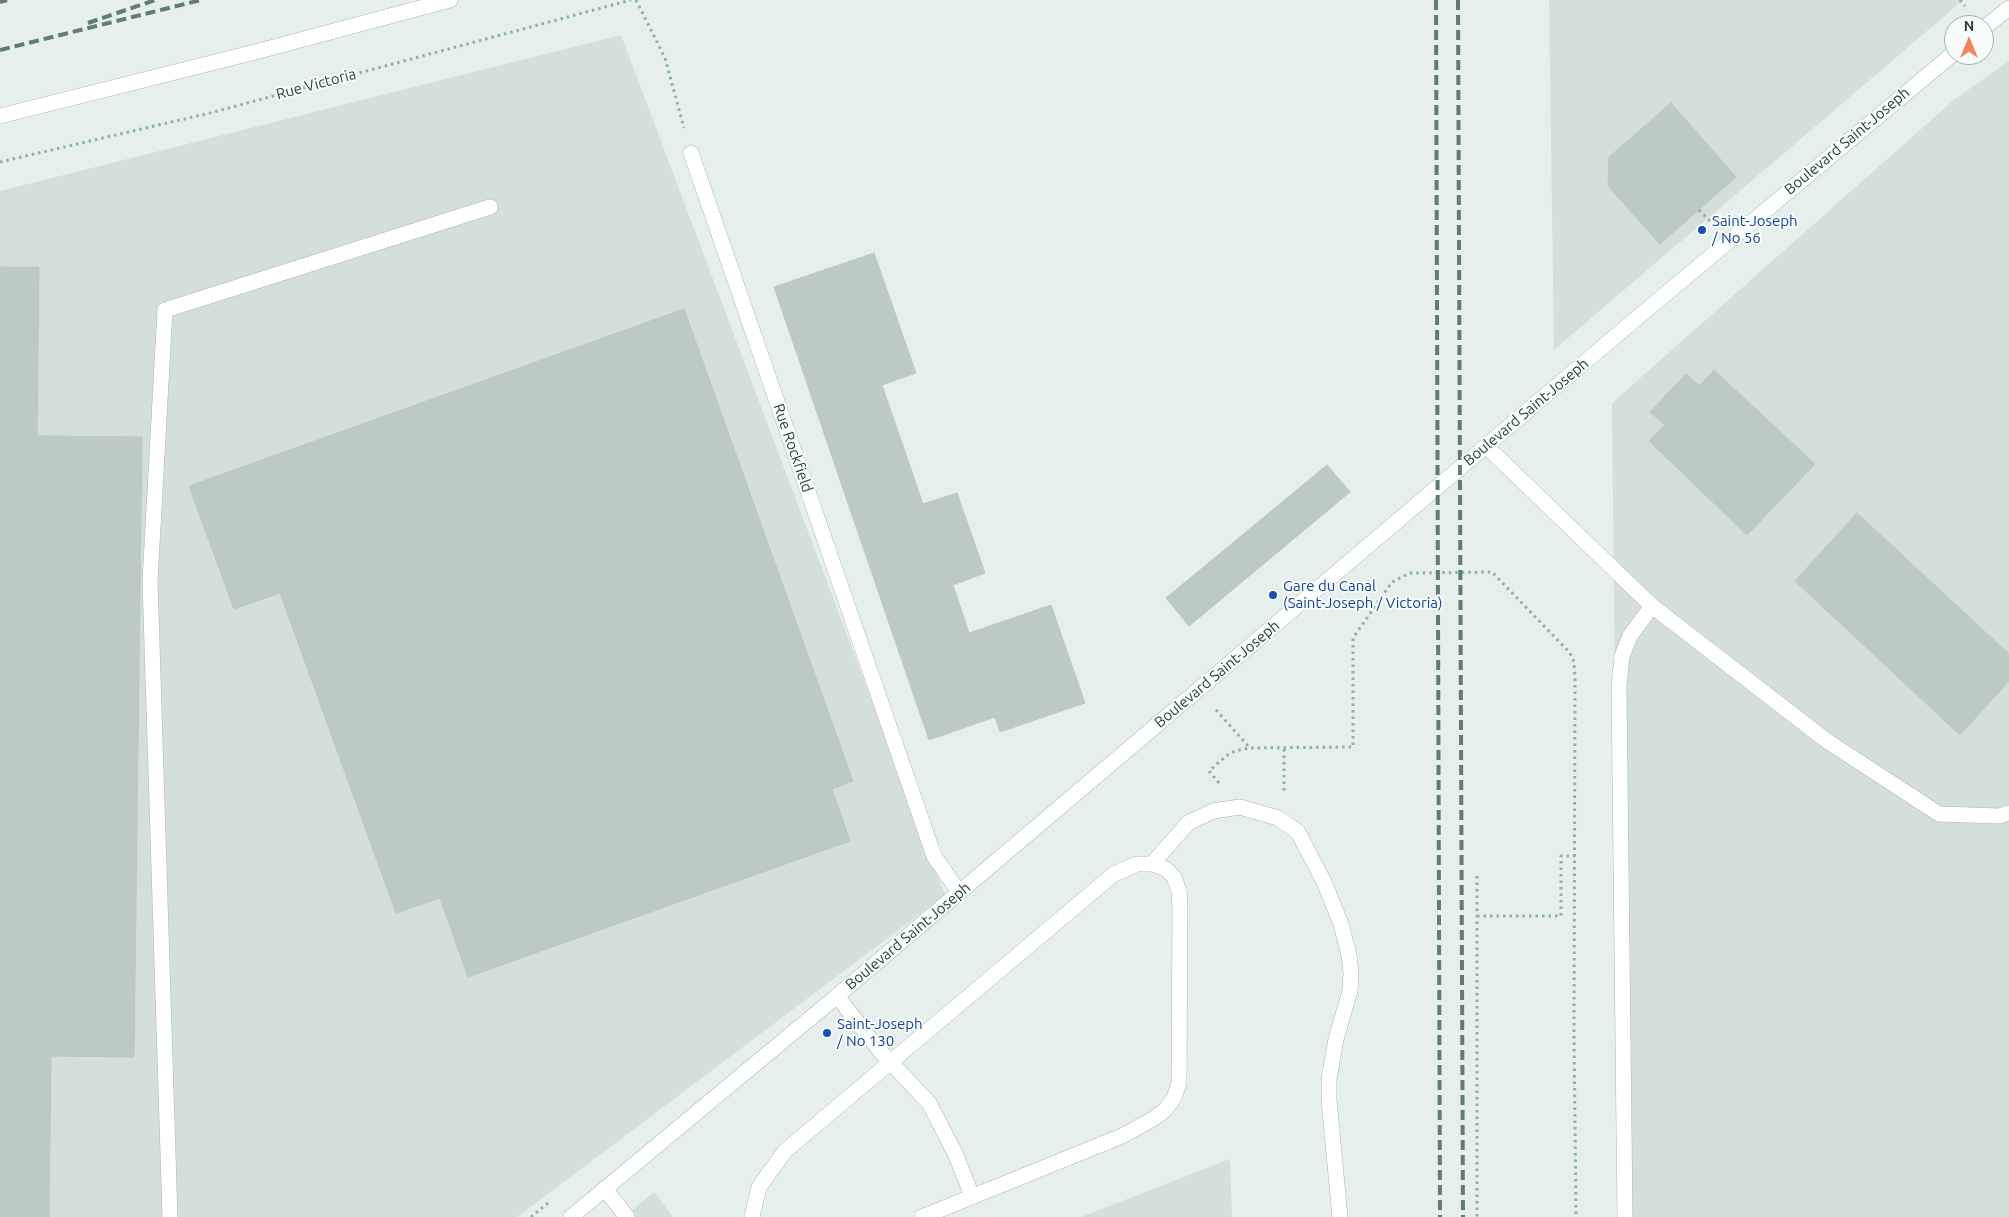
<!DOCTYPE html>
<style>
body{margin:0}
#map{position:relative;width:2009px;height:1217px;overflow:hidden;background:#e6efeb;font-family:Ubuntu,sans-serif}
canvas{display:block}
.north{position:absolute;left:1944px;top:15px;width:50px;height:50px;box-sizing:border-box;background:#f7fbf9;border:1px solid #a3b1ad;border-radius:50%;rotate:0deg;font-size:14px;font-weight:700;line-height:20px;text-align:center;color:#24423a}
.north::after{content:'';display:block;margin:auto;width:18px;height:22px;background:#f4845f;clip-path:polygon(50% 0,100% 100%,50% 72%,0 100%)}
</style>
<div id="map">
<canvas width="2009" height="1217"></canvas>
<div class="north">N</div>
</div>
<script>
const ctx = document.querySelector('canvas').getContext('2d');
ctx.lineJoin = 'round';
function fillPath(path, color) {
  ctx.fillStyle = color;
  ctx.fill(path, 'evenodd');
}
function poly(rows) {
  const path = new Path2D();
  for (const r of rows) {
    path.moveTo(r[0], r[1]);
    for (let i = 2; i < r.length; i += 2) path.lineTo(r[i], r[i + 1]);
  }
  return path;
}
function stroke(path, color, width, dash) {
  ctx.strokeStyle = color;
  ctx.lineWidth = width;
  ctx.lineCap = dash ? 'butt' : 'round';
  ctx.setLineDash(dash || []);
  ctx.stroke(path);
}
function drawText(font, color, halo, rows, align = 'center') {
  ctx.font = font + ' Ubuntu,sans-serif';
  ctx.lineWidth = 4;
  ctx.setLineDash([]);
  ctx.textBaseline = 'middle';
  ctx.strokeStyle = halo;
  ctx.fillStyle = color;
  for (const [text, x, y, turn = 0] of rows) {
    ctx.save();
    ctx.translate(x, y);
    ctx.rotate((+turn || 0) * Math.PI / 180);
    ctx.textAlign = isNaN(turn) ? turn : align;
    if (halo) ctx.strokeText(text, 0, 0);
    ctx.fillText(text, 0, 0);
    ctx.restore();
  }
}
fillPath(poly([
 [1549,0,1963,0,1554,350],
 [621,35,945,895,517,1217,0,1217,0,191],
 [2009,61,2009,1217,1620,1217,1612,403,1955,99],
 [1230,1159,1232,1217,1081,1217],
 [654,1192,673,1217,624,1217]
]), '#d4dfda');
const building = poly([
 [1671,103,1736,177,1660,244,1608,186,1609,157,1671,103],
 [874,253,916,373,882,385,923,504,957,493,985,573,953,585,969,633,1051,605,1085,703,1000,732,995,717,929,740,774,287,874,253],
 [0,267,39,267,37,436,142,437,134,1057,51,1056,49,1217,0,1217,0,267],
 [684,309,853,781,832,789,850,841,468,977,440,898,396,913,280,593,234,609,189,486,684,309],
 [1714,370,1815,464,1747,535,1649,441,1665,425,1650,412,1686,374,1700,386,1714,370],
 [1327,465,1350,492,1189,626,1166,598,1327,465],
 [1857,513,2009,654,2009,681,1960,735,1795,581,1857,513]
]);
fillPath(building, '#bbcac4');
stroke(building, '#b8c9c2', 1);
const lane = poly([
 [691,153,934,856,959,892],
 [1486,446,1652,606,1827,741,1939,814,1999,816,2009,813],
 [1152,864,1188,823,1213,811,1240,807,1278,818,1298,832,1324,882,1341,924,1349,955,1351,973,1350,991,1336,1039,1329,1079,1329,1100,1340,1217],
 [837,996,880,1051,929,1103,955,1153,972,1196],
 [605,1189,627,1217],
 [170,1217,150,581,165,310,490,207],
 [752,1217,759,1187,785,1151,1114,874,1137,864,1152,864,1166,869,1174,877,1179,891,1180,907,1179,1083,1174,1098,1165,1110,1153,1119,1122,1136,922,1217],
 [1625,1217,1619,686,1622,656,1630,636,1652,606]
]);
const secondary = poly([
 [1984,28,2009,8],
 [0,116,259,51,450,0],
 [571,1217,837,996,1631,323,1954,53]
]);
stroke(lane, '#a8b8b2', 16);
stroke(secondary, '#a4bbb3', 16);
stroke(poly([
 [636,0,665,58,684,128],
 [1960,0,1965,6],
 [0,162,210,113,631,0],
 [1699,210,1711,222],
 [1216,710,1249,747],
 [1284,749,1284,794],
 [1219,783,1209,771,1226,756,1235,751,1250,748,1353,747,1353,638,1392,582,1410,573,1492,572,1570,653,1574,662,1575,679,1574,1033,1576,1217],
 [1477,876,1477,1217],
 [1477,916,1561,916,1561,856,1575,856],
 [531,1217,548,1203]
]), '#86b3a5', 3, [2.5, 4]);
stroke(lane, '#fff', 15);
stroke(secondary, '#fff', 15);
stroke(poly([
 [1436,0,1440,1217],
 [1458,0,1463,1217],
 [0,2,7,0],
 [88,23,155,0],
 [0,50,201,0]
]), '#5f7d75', 4, [10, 5]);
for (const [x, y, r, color] of [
 [1702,230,5,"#1a4fb4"],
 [1273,595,5,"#1a4fb4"],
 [827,1033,5,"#1a4fb4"]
]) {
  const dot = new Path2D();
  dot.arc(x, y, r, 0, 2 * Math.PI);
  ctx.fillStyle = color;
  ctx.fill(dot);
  stroke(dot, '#f7fbf9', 2);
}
drawText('15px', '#24423a', '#f7fbf9', [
 ["Rue Victoria",316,84,-15],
 ["Boulevard Saint-Joseph",1847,141,-40],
 ["Boulevard Saint-Joseph",1526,412,-40],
 ["Rue Rockfield",793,448,71],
 ["Boulevard Saint-Joseph",1217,674,-40],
 ["Boulevard Saint-Joseph",908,936,-40]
]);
drawText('15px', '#164399', '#f7fbf9', [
 ["Saint-Joseph",1712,221],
 ["/ No 56",1712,238],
 ["Gare du Canal",1283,586],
 ["(Saint-Joseph / Victoria)",1283,603],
 ["Saint-Joseph",837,1024],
 ["/ No 130",837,1041]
], 'left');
</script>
